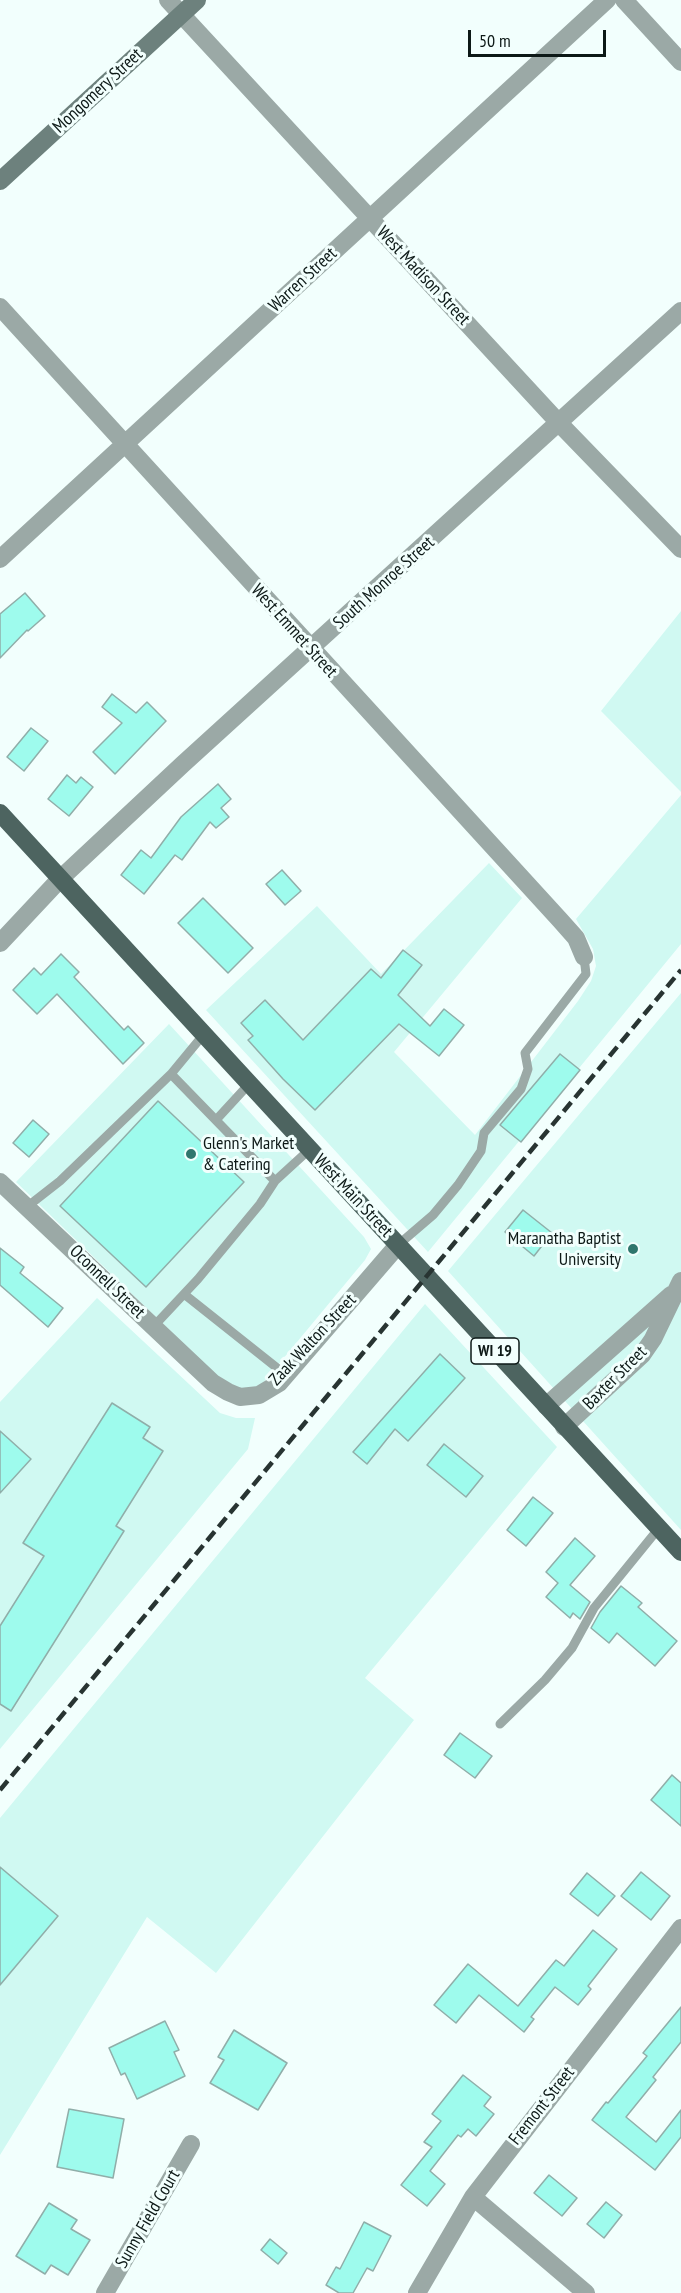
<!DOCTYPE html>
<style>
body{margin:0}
#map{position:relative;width:681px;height:2293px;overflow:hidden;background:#f2fffd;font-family:"PT Sans Narrow",sans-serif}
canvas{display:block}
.scale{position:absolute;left:468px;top:30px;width:138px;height:27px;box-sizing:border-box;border:3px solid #0d1917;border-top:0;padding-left:8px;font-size:18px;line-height:21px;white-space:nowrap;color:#0d1917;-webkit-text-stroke:4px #f2fffd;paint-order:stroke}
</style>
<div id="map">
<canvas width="681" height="2293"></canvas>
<div class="scale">50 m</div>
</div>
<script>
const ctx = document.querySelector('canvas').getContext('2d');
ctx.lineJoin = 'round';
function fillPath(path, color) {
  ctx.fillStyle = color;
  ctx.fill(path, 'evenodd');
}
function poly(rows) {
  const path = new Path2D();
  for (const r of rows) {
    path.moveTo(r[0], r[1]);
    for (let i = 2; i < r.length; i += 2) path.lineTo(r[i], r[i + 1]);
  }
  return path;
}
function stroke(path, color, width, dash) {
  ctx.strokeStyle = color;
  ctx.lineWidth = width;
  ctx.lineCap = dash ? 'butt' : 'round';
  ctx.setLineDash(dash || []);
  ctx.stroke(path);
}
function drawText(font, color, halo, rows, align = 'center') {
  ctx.font = font + ' "PT Sans Narrow",sans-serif';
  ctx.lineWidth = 6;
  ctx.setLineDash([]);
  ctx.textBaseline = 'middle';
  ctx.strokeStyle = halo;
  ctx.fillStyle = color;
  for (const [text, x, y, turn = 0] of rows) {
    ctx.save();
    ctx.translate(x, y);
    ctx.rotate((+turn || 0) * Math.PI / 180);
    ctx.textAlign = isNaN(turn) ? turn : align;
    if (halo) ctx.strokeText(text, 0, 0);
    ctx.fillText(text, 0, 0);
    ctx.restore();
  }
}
fillPath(poly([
 [681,611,681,792,601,711],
 [681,795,681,944,428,1252,206,1010,317,906,381,974,489,863,522,898,394,1052,475,1135,578,1001,591,981,596,966,593,949,576,919],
 [681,993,681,1530,448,1271],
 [169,1024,364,1237,371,1249,365,1260,263,1383,255,1389,245,1390,221,1380,16,1182],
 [97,1298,220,1413,236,1418,255,1418,248,1449,0,1749,0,1402],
 [425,1304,557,1447,365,1678,414,1720,216,1973,147,1917,0,2155,0,1818]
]), '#d0f9f2');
const building = poly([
 [25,593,45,616,28,631,27,630,0,658,0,614,25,593],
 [112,694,136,713,147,702,166,721,115,774,93,752,122,723,102,707,112,694],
 [31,728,48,741,24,771,7,757,31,728],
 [67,775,76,783,81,777,93,787,69,816,48,799,67,775],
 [218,784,231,799,221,808,229,817,216,828,210,822,182,860,175,855,144,894,121,875,141,850,151,858,181,817,218,784],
 [282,870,301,891,285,905,266,884,282,870],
 [203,898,253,948,228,973,178,923,203,898],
 [403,950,422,965,398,995,430,1026,444,1009,464,1025,439,1056,399,1024,315,1110,283,1079,248,1040,253,1036,241,1023,265,1000,303,1040,371,969,381,978,403,950],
 [61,954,79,972,74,977,124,1030,128,1026,144,1043,123,1064,57,994,37,1014,13,990,34,968,41,975,61,954],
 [560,1054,580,1070,521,1142,500,1125,560,1054],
 [158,1101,244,1182,146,1287,60,1206,158,1101],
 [33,1120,49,1134,29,1157,13,1143,33,1120],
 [523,1210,552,1233,534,1256,505,1232,523,1210],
 [0,1248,24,1267,20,1273,63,1308,48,1327,0,1285,0,1248],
 [440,1354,465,1378,408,1441,395,1429,367,1464,353,1452,440,1354],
 [112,1403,150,1427,143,1438,163,1451,116,1526,124,1531,11,1711,0,1704,0,1626,44,1556,23,1543,112,1403],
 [0,1431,31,1459,0,1493,0,1431],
 [444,1444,483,1476,466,1497,427,1465,444,1444],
 [533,1497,553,1513,526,1546,507,1530,533,1497],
 [575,1538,595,1556,570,1585,590,1602,580,1619,573,1613,570,1618,546,1597,558,1583,546,1572,575,1538],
 [621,1586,642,1603,638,1607,677,1641,655,1666,617,1633,609,1643,591,1628,600,1612,621,1586],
 [460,1733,492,1756,475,1778,444,1755,460,1733],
 [672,1775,681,1783,681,1826,651,1800,672,1775],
 [0,1867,58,1916,0,1985,0,1867],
 [641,1872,670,1896,651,1920,621,1896,641,1872],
 [587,1873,615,1896,598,1916,570,1894,587,1873],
 [593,1930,617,1949,588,1986,591,1989,578,2005,555,1987,531,2017,534,2019,524,2032,479,1995,456,2023,434,2005,468,1964,518,2006,556,1960,564,1966,593,1930],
 [681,2007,681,2042,653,2077,656,2080,626,2117,656,2142,681,2110,681,2137,655,2170,592,2120,606,2102,608,2103,647,2056,643,2053,681,2007],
 [165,2021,179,2050,174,2052,185,2076,137,2099,125,2073,121,2075,109,2048,165,2021],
 [234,2030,287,2063,258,2110,210,2083,224,2060,218,2057,234,2030],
 [463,2075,491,2097,484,2106,494,2114,476,2136,468,2129,461,2137,458,2135,430,2171,445,2184,427,2206,401,2185,432,2147,424,2142,441,2121,432,2114,463,2075],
 [69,2109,124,2119,113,2178,57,2167,69,2109],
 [549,2175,577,2198,562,2216,534,2193,549,2175],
 [606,2202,622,2215,604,2238,587,2224,606,2202],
 [49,2203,77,2220,71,2229,90,2240,68,2275,51,2265,45,2274,16,2256,49,2203],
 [364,2222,391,2236,373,2271,367,2268,353,2293,339,2293,326,2285,336,2267,340,2269,364,2222],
 [270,2239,287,2253,278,2264,261,2250,270,2239]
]);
fillPath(building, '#9efbed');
stroke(building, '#90aea9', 1.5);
stroke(poly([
 [204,1034,171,1074,275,1181,310,1149],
 [216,1120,250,1083],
 [28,1206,60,1181,171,1074],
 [398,1245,433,1215,458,1185,481,1151,484,1133,521,1089,528,1069,525,1053,586,974,584,957],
 [184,1294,286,1375],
 [154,1326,198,1279,260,1204,275,1181],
 [500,1724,545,1680,572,1648,594,1608,659,1528]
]), '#9ba9a6', 9);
stroke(poly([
 [168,0,559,423,681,549],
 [624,0,681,62],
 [0,307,560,920,576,938,584,957],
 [0,559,607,0],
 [0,943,60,879,183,764,681,311],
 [0,1182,213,1383,228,1392,240,1397,259,1395,279,1383,398,1245],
 [546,1406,671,1295],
 [564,1427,642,1355,653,1339,681,1281],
 [473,2197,586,2293],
 [105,2293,191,2144],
 [417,2293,473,2197,681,1928]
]), '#9ba9a6', 18);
stroke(poly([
 [0,181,197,0]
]), '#6d817d', 18);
stroke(poly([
 [0,813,681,1552]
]), '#4d6460', 18);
stroke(poly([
 [0,1790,681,970]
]), '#283432', 4.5, [12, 6]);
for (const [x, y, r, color] of [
 [191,1154,6,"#2f766d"],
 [633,1249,6,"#2f766d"]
]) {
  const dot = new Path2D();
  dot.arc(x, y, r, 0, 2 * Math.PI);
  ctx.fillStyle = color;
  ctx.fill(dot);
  stroke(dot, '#f2fffd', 2);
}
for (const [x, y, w] of [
 [495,1351,48]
]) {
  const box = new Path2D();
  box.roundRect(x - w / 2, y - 13, w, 26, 4.5);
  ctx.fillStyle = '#f2fffd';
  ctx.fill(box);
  stroke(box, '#0d1917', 1.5);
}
drawText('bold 16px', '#0d1917', null, [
 ["WI 19",495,1351]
]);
drawText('18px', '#0d1917', '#f2fffd', [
 ["Mongomery Street",98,91,-43],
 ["West Madison Street",423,276,47],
 ["Warren Street",303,280,-43],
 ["South Monroe Street",384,583,-42],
 ["West Emmet Street",294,631,48],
 ["West Main Street",353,1196,47],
 ["Oconnell Street",107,1282,44],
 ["Zaak Walton Street",313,1340,-47],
 ["Baxter Street",615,1378,-45],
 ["Fremont Street",542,2106,-52],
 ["Sunny Field Court",148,2219,-60]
]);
drawText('18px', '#0d1917', '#f2fffd', [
 ["Glenn's Market",203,1144],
 ["& Catering",203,1165],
 ["Maranatha Baptist",621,1239,"right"],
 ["University",621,1260,"right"]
], 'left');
</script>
